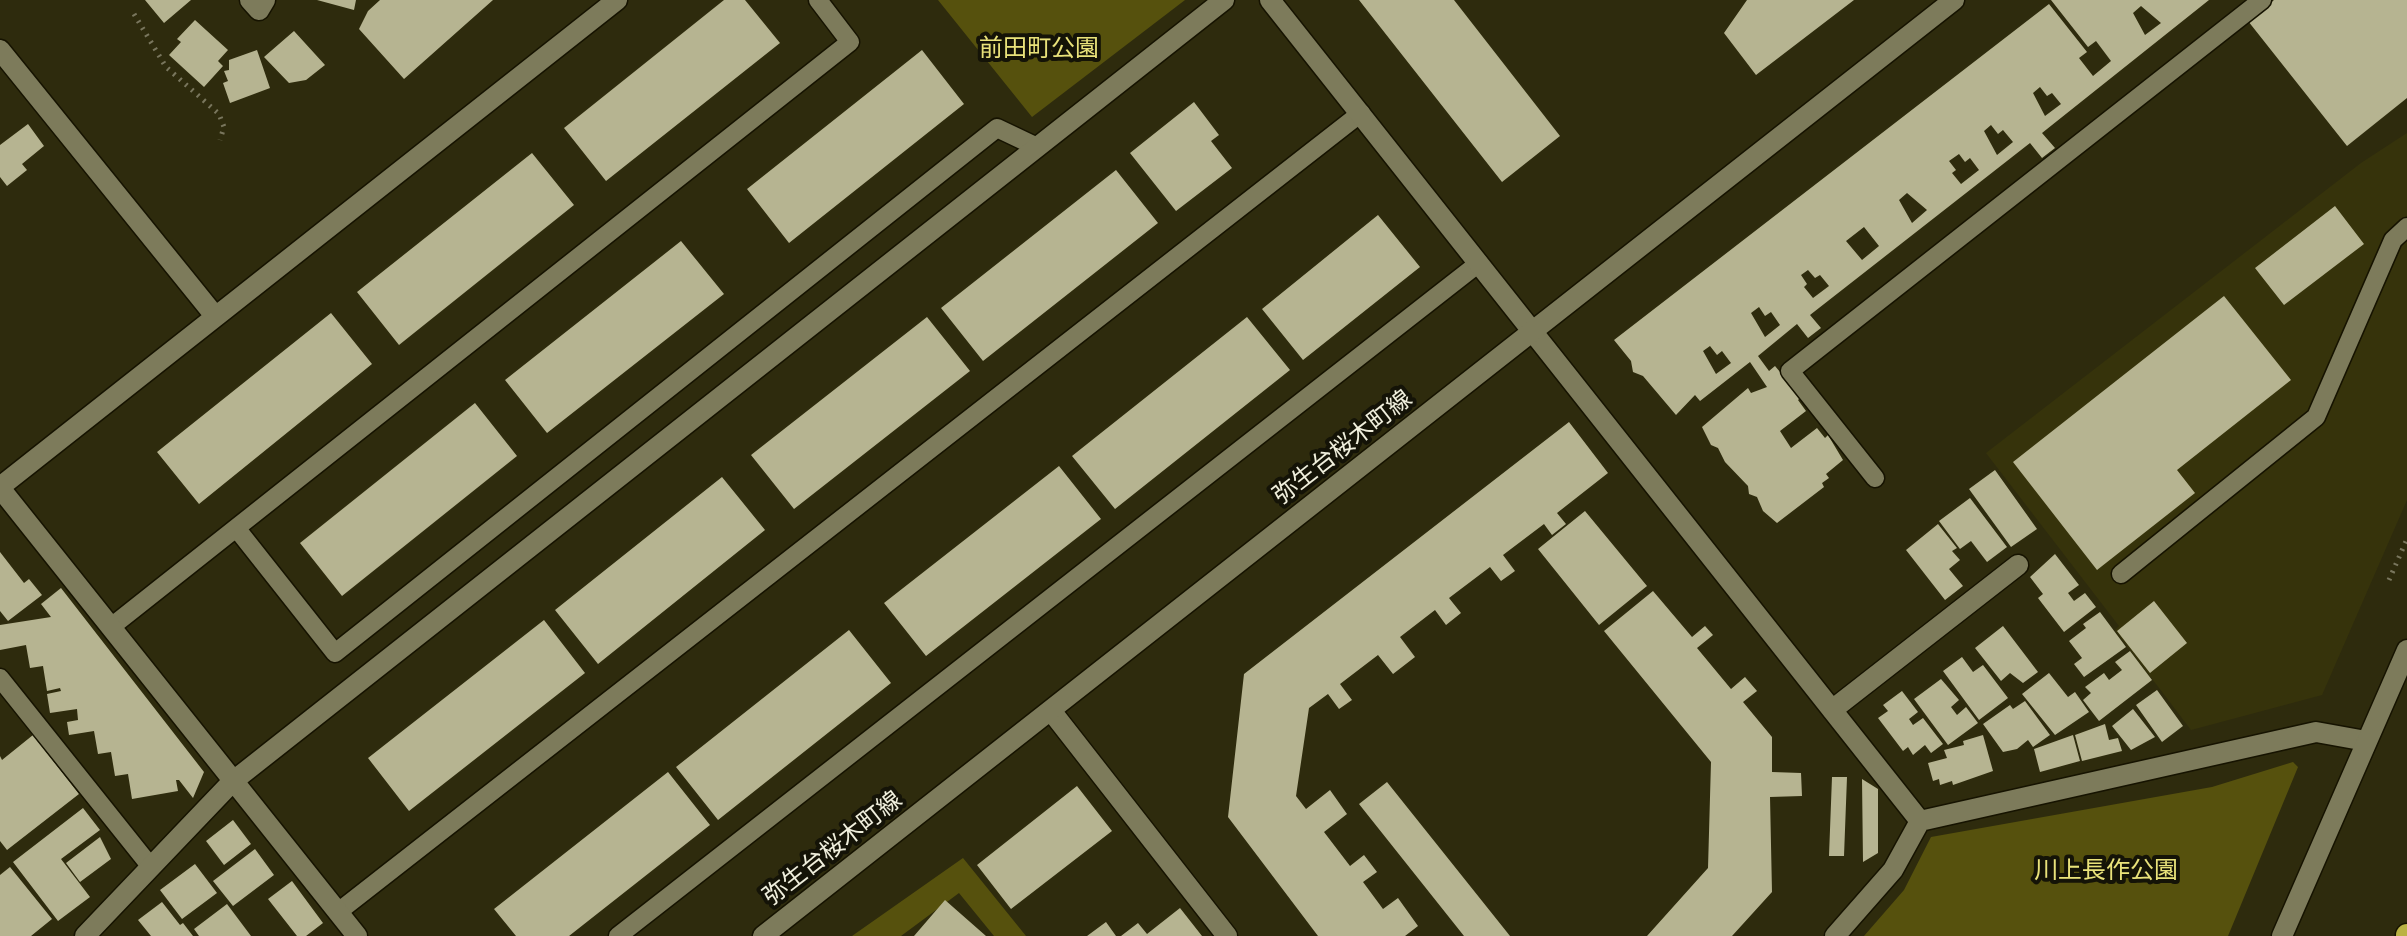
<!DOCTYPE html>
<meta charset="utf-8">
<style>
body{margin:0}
canvas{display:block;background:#2e2b0d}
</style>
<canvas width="2407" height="936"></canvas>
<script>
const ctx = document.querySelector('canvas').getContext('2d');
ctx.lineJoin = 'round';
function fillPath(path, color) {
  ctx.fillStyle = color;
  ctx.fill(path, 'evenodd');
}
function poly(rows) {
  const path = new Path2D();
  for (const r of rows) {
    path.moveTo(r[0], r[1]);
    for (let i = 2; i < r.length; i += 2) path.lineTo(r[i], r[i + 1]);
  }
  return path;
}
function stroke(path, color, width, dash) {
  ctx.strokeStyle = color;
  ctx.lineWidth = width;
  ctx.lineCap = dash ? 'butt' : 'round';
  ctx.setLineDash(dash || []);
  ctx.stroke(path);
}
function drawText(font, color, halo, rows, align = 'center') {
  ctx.font = font + ' Manrope,"Noto Sans JP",sans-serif';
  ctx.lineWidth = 8;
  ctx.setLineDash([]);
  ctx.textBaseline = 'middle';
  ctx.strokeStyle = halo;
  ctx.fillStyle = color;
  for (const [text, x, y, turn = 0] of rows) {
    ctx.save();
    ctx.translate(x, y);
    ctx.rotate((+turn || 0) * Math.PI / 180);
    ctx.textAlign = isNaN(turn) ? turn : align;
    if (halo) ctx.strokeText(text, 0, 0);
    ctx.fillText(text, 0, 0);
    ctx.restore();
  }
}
fillPath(poly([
 [2407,133,2407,500,2322,695,2191,730,2115,630,2119,626,1986,453,2361,163]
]), '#36330b');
fillPath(poly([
 [938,0,1185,0,1032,117],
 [2293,762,2298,767,2228,936,1864,936,1904,890,1931,837,2212,787],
 [963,858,1026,936,994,936,959,893,901,936,852,936]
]), '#56510d');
fillPath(poly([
 [145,0,191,0,164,23],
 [317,0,356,0,354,10],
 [380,0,493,0,404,79,359,29,368,11],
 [724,0,745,0,780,43,606,181,564,128],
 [1359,0,1454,0,1560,136,1502,182],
 [1747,0,1854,0,1756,75,1724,33],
 [2051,0,2209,0,2042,133,2055,148,2042,158,2030,143,1810,315,1821,328,1808,338,1797,324,1758,356,1769,371,1775,366,1801,397,1798,400,1806,411,1780,431,1791,448,1817,428,1825,438,1828,435,1843,460,1826,474,1829,478,1822,483,1824,487,1777,523,1763,511,1757,497,1749,494,1748,486,1725,462,1718,448,1711,445,1702,427,1748,388,1751,393,1767,387,1750,362,1700,401,1695,395,1676,415,1643,376,1633,372,1631,361,1614,340,2049,4,2087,52,2079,58,2093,76,2111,61,2096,41,2088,47],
 [2141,6,2161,23,2145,35,2133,13],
 [2040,87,2047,96,2052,93,2061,104,2045,116,2033,93],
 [1991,125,1998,134,2003,130,2013,142,1997,155,1984,131],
 [1959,154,1965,162,1970,158,1979,170,1961,184,1952,173,1956,170,1949,161],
 [1907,193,1927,210,1912,223,1899,200],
 [1864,227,1879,246,1862,260,1846,241],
 [1808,270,1815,278,1820,275,1829,286,1813,298,1804,287,1807,284,1801,275],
 [1759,307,1765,316,1771,312,1780,325,1765,337,1751,313],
 [1710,346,1717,355,1722,351,1731,363,1716,374,1703,351],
 [2274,0,2407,0,2407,98,2347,146,2248,21],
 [195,20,228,50,218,61,223,66,204,87,169,55,181,42,177,39],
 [294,31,325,65,306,80,289,83,264,57],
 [257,50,270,88,230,103,223,83,228,81,224,71,229,70,229,60],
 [922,50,964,104,789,243,747,189],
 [1194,102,1219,135,1211,141,1232,168,1176,211,1130,153],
 [28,124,44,146,22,164,27,170,7,186,0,177,0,145],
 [532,153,574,205,399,345,357,292],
 [1116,170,1158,223,983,361,941,308],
 [2335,206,2364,244,2284,305,2255,268],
 [1378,215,1420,267,1303,360,1262,309],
 [681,241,724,294,547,433,505,380],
 [2224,296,2291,380,2177,470,2195,493,2097,570,2013,462],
 [331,313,372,364,199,504,157,452],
 [927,317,970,371,794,509,751,455],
 [1247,317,1290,370,1115,509,1072,456],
 [475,403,517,456,342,596,300,543],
 [1569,422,1608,473,1557,513,1566,524,1552,535,1544,524,1503,555,1515,571,1501,581,1490,567,1449,598,1461,613,1446,625,1435,610,1400,637,1415,657,1393,674,1378,655,1340,684,1352,700,1339,709,1328,694,1309,708,1296,796,1306,809,1330,790,1347,814,1324,832,1350,866,1364,855,1377,872,1363,882,1383,909,1398,898,1418,926,1405,936,1318,936,1228,817,1244,674],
 [1059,466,1101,519,926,656,884,603],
 [1995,470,2037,529,2011,547,1969,489],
 [722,477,765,530,598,664,555,610],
 [1970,498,2007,547,1987,562,1971,541,1960,549,1939,521],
 [1585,511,1647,586,1599,625,1538,549],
 [1938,524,1957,548,1952,551,1960,560,1949,569,1963,586,1945,600,1906,550],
 [0,552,24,583,29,579,42,595,8,621,0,611],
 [2055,554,2079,585,2068,593,2074,601,2085,593,2096,607,2064,632,2038,598,2043,594,2030,577],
 [61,588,204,772,193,798,179,780,176,780,178,791,132,799,128,774,115,776,111,752,98,754,94,731,69,735,67,722,78,720,77,709,50,713,47,694,61,691,60,688,47,691,43,666,30,668,26,645,0,650,0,625,51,617,41,604],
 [1653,591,1692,637,1705,626,1713,635,1697,648,1731,689,1745,677,1757,691,1743,702,1772,737,1772,772,1801,773,1802,796,1770,797,1772,892,1732,936,1647,936,1708,868,1711,762,1604,631],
 [2154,601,2187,643,2150,673,2117,631],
 [2100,612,2126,647,2084,677,2074,664,2082,658,2069,641,2086,628,2083,624],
 [544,620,585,673,409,811,368,758],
 [2003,626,2038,672,2023,683,2010,673,2001,681,1975,648],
 [849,630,891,683,718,820,676,767],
 [2130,651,2152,680,2099,721,2083,700,2091,693,2085,687,2104,673,2109,680,2122,670,2115,662],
 [1962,657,1973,672,1983,665,2008,698,1979,720,1943,671],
 [2049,673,2068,697,2075,692,2089,712,2055,735,2022,694],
 [1941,679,1959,700,1951,707,1957,715,1966,707,1978,723,1948,745,1914,699],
 [2157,690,2183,726,2162,742,2136,705],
 [1902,691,1918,712,1909,719,1913,725,1923,718,1943,744,1931,753,1925,745,1913,755,1908,747,1903,751,1878,718,1888,711,1883,705],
 [2025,701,2050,735,2033,747,2028,740,2017,749,2003,752,1983,724,2010,705,2013,709],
 [2133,709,2155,737,2131,750,2112,726],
 [2105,724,2109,740,2118,738,2122,751,2082,761,2075,735],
 [33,735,79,794,7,850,0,841,0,756,2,760],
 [1983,735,1993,771,1953,785,1952,781,1940,785,1939,779,1933,781,1928,763,1947,758,1944,750,1964,745,1963,741],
 [2073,735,2080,761,2040,772,2034,749],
 [668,772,710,825,569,936,516,936,494,909],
 [1832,777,1847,777,1844,856,1829,856],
 [1862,779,1878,789,1878,853,1863,862],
 [1387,782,1510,936,1464,936,1359,804],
 [1077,786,1112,831,1011,909,977,865],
 [83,808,100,830,61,859,90,897,58,921,13,862],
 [233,820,251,844,224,865,206,841],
 [100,837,111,859,80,882,66,863],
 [255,849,274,875,233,906,213,881],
 [195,864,217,893,182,919,160,890],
 [10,867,52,919,31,936,0,936,0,875],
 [292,881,323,923,306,936,297,936,268,899],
 [945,900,986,936,914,936],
 [162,902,180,925,183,923,193,936,151,936,138,920],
 [227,904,251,936,199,936,194,929],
 [1180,908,1202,936,1121,936,1138,923,1147,934],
 [1106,922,1116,936,1087,936]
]), '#b6b491');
const service = poly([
 [1875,478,1790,371,2262,0],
 [237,529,335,653,997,128,1037,147],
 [2121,574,2316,417,2393,240,2407,227],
 [111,627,850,42,818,0],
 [0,678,151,867],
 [338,912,1361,113],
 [618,936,1479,263]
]);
const minor = poly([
 [250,0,259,10,265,0],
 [1270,0,1920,821],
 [0,50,215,316],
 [0,487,617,0],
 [0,488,357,936],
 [1832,710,2018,565],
 [1052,712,1227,936],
 [85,936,232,782,1224,0],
 [1835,936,1893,870,1920,821,2316,732,2366,741]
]);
const tertiary = poly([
 [2282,936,2407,650]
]);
const secondary = poly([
 [763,936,1954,0]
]);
const trunk = poly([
 [2407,936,2407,935]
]);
stroke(service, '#161300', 21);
stroke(minor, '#161300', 23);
stroke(tertiary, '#161300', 23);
stroke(secondary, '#161300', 23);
stroke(trunk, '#161300', 25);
stroke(poly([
 [134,14,166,67,219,114,224,127,220,140],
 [2389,580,2407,539]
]), '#79765d', 5, [2, 6]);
stroke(service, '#7d7b5b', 18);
stroke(minor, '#7d7b5b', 20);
stroke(tertiary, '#7d7b5b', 20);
stroke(secondary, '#7d7b5b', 20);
stroke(trunk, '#bab244', 22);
drawText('24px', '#e9e27a', '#141307', [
 ["前田町公園",1039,49],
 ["川上長作公園",2106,871]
]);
drawText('24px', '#f0efdd', '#141307', [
 ["弥生台桜木町線",1343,448,-38],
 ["弥生台桜木町線",833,849,-38]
]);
</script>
